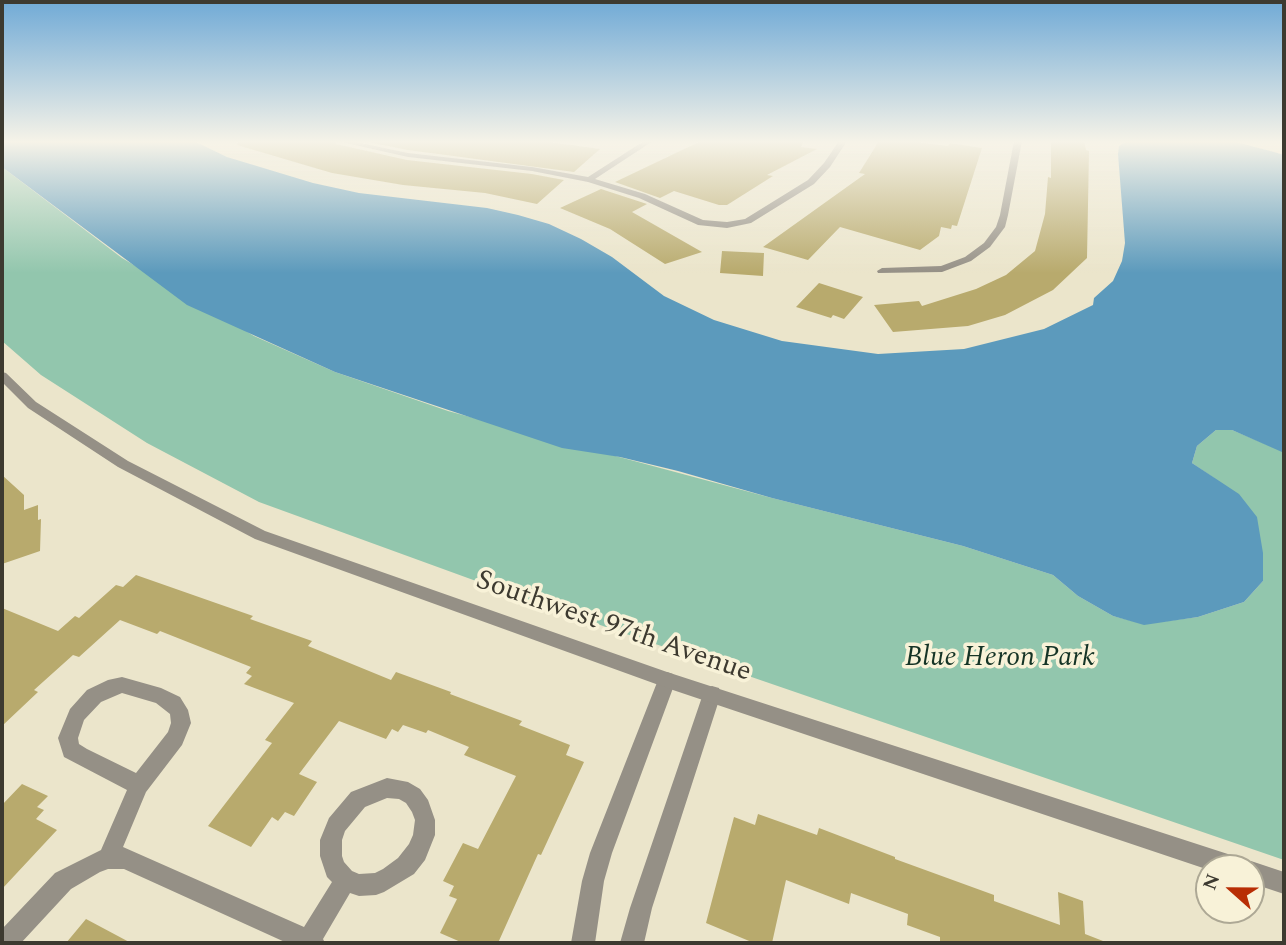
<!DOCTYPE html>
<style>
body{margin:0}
#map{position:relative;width:1286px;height:945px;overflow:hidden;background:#ebe5cb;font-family:Spectral,serif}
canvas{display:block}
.frame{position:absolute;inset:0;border:4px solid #3d3a30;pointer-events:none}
.north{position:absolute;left:1195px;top:854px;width:70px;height:70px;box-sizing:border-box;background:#f8f2d8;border:2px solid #ada895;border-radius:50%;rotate:291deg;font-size:19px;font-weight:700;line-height:28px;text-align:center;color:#3d3a30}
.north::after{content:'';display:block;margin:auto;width:24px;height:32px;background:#b82e05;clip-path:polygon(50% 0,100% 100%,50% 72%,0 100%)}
</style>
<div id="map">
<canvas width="1286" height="945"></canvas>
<div class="frame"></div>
<div class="north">N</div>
</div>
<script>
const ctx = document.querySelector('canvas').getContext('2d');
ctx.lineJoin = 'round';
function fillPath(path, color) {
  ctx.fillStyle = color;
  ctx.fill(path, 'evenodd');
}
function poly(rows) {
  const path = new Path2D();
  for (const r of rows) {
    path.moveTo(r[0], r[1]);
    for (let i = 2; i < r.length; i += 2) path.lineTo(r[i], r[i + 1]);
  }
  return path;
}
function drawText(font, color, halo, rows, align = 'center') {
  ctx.font = font + ' Spectral,serif';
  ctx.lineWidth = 7;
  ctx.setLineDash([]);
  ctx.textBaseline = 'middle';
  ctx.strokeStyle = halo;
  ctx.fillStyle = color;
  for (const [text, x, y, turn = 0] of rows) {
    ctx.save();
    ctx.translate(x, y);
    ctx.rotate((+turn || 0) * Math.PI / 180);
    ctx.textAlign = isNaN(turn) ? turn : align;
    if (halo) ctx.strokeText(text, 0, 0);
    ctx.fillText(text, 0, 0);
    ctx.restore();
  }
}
fillPath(poly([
 [2,167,122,258,254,336,335,372,448,411,772,498,963,546,1053,575,1078,596,1113,616,1144,624,1198,617,1244,602,1263,581,1214,478,1192,463,1197,446,1216,430,1232,430,1282,451,1284,448,1284,860,542,605,259,502,147,443,41,375,2,341]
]), '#92c6ad');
fillPath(poly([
 [2,141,194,141,227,157,313,183,359,193,487,208,518,215,549,224,581,239,612,257,664,296,714,320,782,341,878,354,964,349,1044,329,1093,305,1094,298,1113,281,1122,261,1125,243,1118,154,1119,146,1127,141,1232,141,1274,152,1284,155,1284,448,1282,452,1232,430,1216,430,1197,446,1192,463,1239,494,1257,517,1263,553,1263,581,1244,602,1198,617,1144,625,1113,616,1078,596,1053,575,963,546,772,498,678,471,620,457,562,448,335,372,187,305,2,167]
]), '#5c9abc');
fillPath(poly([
 [238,141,334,141,336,144,407,160,532,174,564,180,537,204,485,193,403,185,332,173,237,145],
 [363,141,542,141,600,149,574,172,408,150],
 [701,141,804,141,801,147,817,149,767,175,773,176,727,205,719,205,674,191,660,198,615,182],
 [879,141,909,141,948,146,950,143,982,148,957,226,952,225,951,229,941,227,939,236,920,250,840,227,808,260,763,247,865,174,859,173],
 [1051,141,1084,141,1086,150,1089,151,1087,258,1053,290,1005,315,968,326,893,332,874,305,919,301,922,306,976,289,1006,275,1035,251,1045,214,1048,177,1051,178],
 [601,189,647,204,632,212,702,252,665,264,610,229,560,208],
 [722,251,764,253,763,276,720,273],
 [819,283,863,297,844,319,833,315,831,318,796,307],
 [2,475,24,495,24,510,38,505,38,520,41,519,40,551,2,564],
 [136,575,253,616,250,619,312,641,308,646,391,680,396,672,451,692,450,694,522,721,519,725,570,745,566,755,584,762,541,855,538,854,498,943,463,943,440,933,457,899,449,896,454,886,443,881,463,843,478,849,516,776,464,755,469,747,428,730,426,733,403,725,398,732,392,729,386,739,339,721,299,774,317,782,294,816,285,812,278,821,272,817,251,847,208,826,272,743,265,740,294,703,244,684,252,676,246,673,251,667,160,631,157,634,120,620,79,657,73,655,34,690,38,692,2,726,2,608,58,631,75,616,79,618,116,585,123,587],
 [22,784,48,796,37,807,44,810,36,819,57,830,2,889,2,805],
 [758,814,817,835,819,828,895,857,895,859,994,895,994,901,1060,925,1058,892,1083,901,1085,934,1103,941,1102,943,940,943,940,937,907,925,908,914,851,893,849,904,786,880,772,943,754,943,706,923,734,817,755,825],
 [86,919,131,943,66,943]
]), '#b8aa6d');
fillPath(poly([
 [337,141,351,141,408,153,532,167,588,177,644,141,653,141,595,179,645,194,703,220,727,222,745,219,808,180,824,163,839,141,847,141,830,167,814,184,751,223,727,228,698,225,639,198,588,182,532,171,408,157,337,141],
 [1014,141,1022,141,1008,215,1005,227,990,247,971,261,942,272,878,273,877,271,882,268,941,266,965,257,984,243,996,227,1000,215,1014,141],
 [667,672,673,674,676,680,612,853,604,881,595,943,571,943,582,881,590,853,658,680,661,674,667,672],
 [122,677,161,688,180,697,188,710,191,723,182,745,146,792,123,847,304,927,332,882,327,877,320,856,320,840,329,818,351,792,387,778,408,782,420,789,428,800,435,820,435,835,425,860,414,874,384,892,376,895,359,896,350,893,323,939,325,943,287,943,124,869,108,869,100,872,71,889,21,943,2,943,2,929,55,873,101,850,127,790,64,757,58,738,70,709,87,690,108,680,122,677],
 [122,693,156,703,170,714,171,723,168,732,136,773,87,749,79,744,78,738,84,720,101,702,122,693],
 [387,798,399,799,406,803,412,812,415,820,413,835,409,844,398,858,383,869,375,873,359,874,352,871,344,862,342,856,342,840,345,831,365,807,387,798],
 [712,686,719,688,721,694,652,908,644,943,620,943,630,908,703,694,705,688,712,686]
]), '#959086');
fillPath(poly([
 [2,372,6,373,36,402,128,461,265,531,667,672,1237,857,1246,863,1251,861,1284,872,1284,894,1251,883,1251,868,1209,870,667,688,255,539,118,467,28,408,2,382,2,372]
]), '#959086');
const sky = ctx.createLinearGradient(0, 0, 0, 273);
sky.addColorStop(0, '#70aad6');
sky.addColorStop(0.52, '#f6f3e8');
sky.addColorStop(1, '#f6f3e800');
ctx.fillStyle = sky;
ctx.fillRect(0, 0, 1286, 273);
drawText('28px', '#3d3a30', '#f8f2d8', [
 ["Southwest 97th Avenue",613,628,19]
]);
drawText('italic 28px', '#153426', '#f8f2d8', [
 ["Blue Heron Park",1000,660]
]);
</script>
